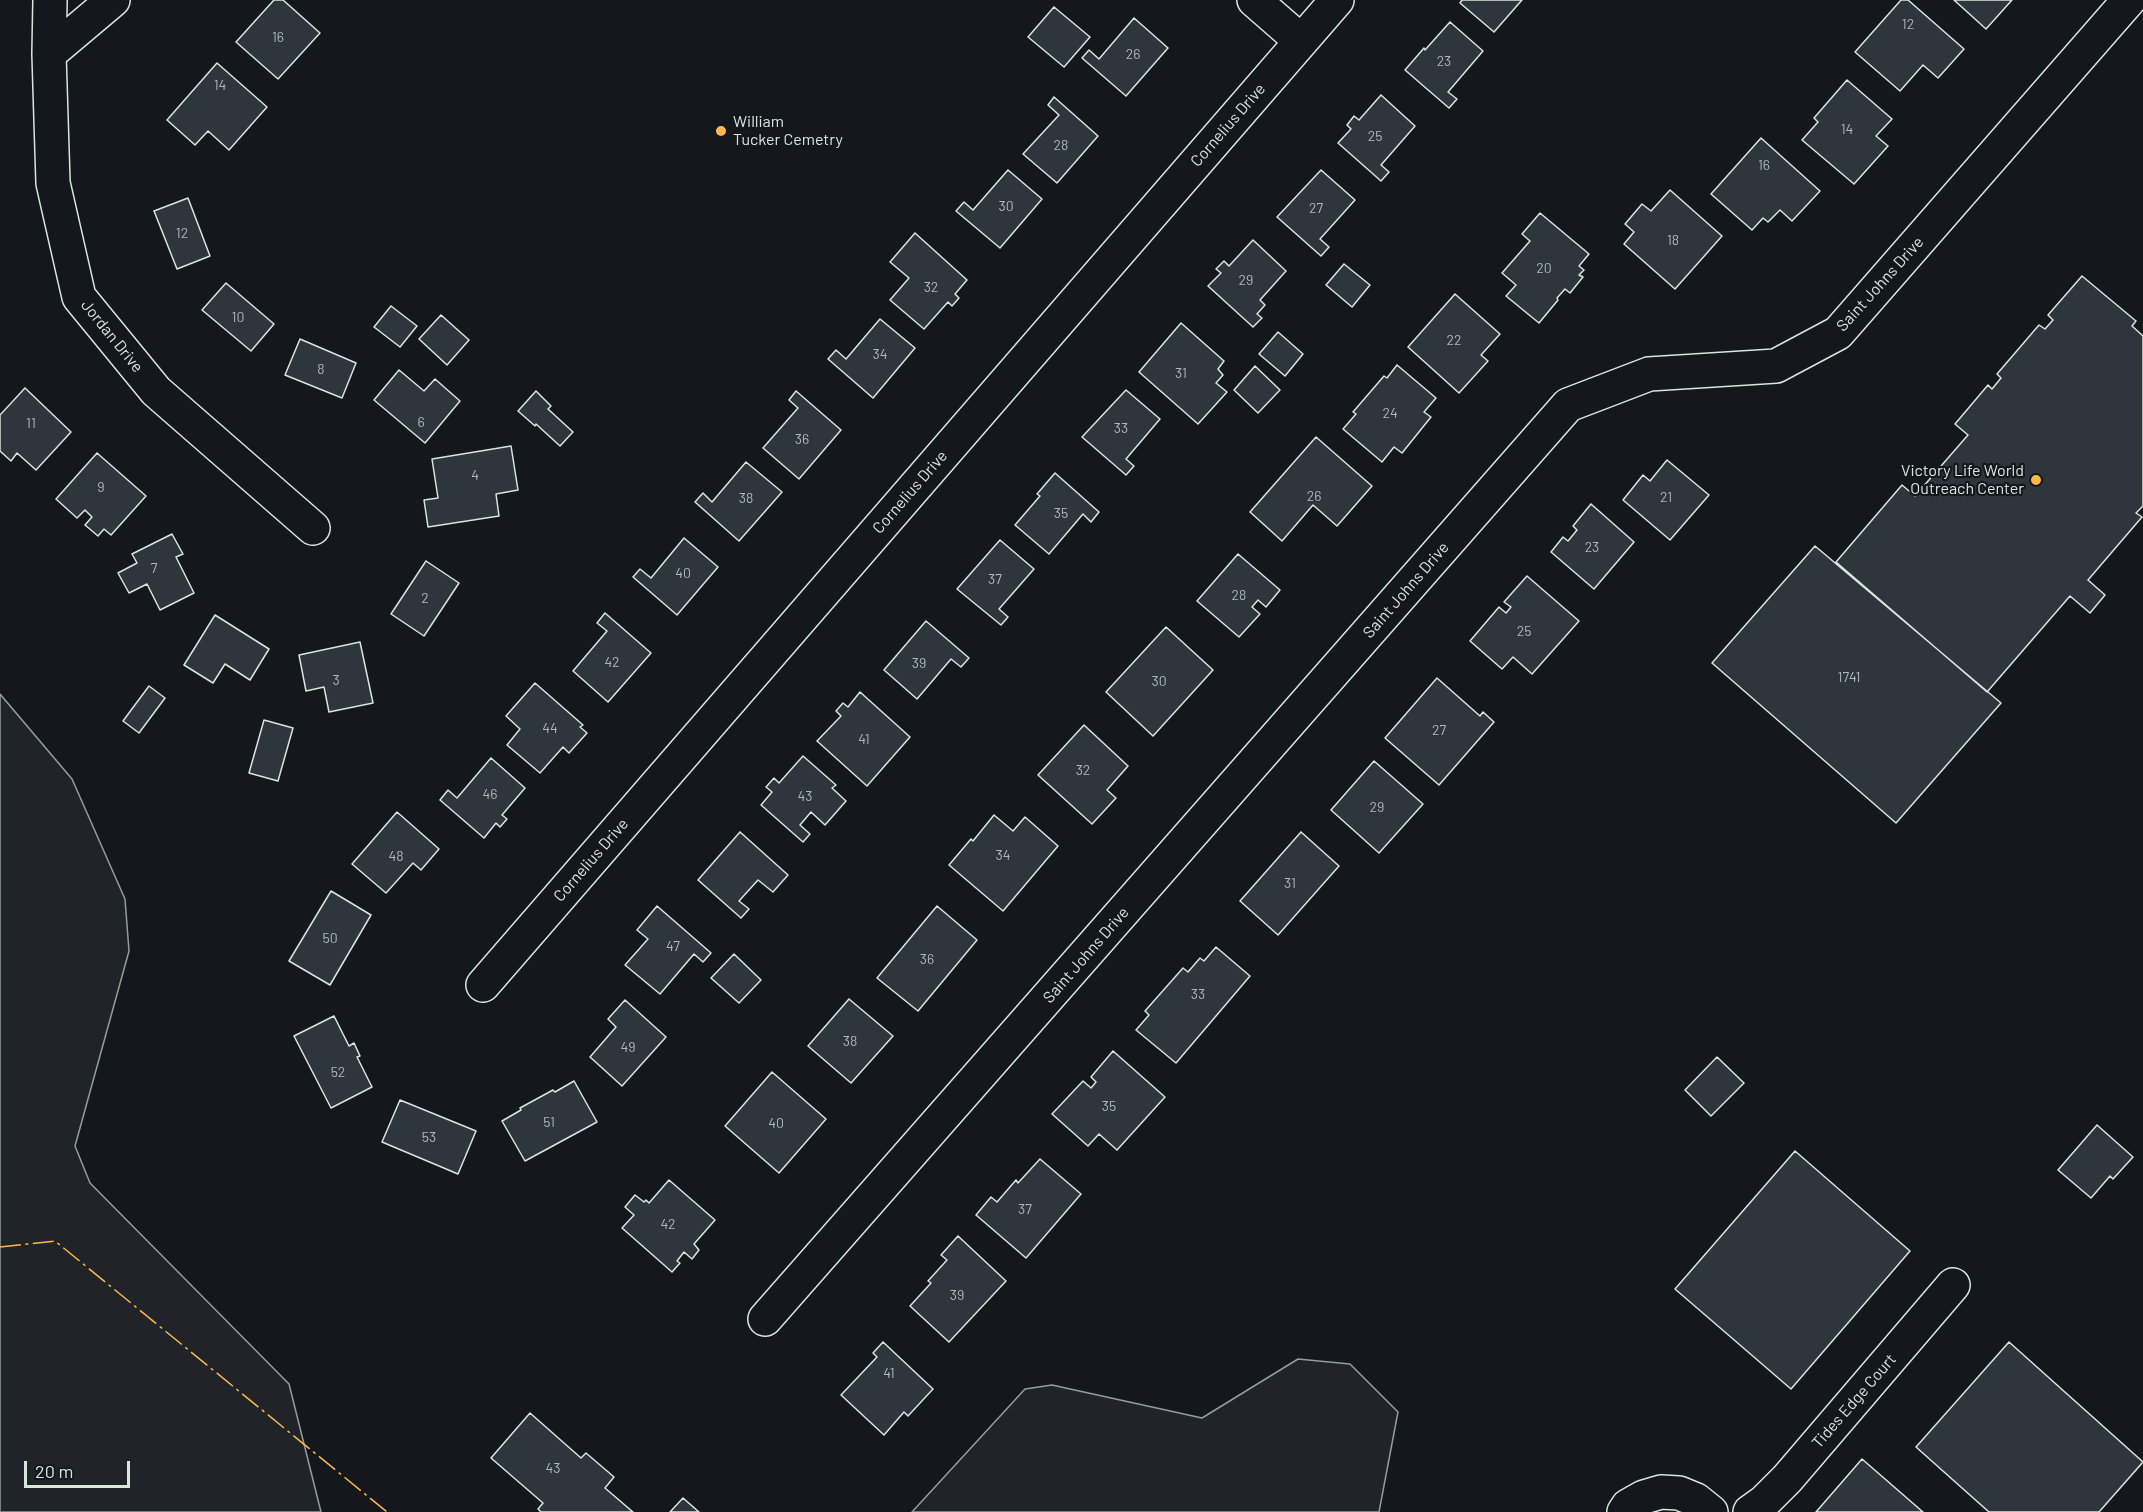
<!DOCTYPE html>
<style>
body{margin:0}
#map{position:relative;width:2143px;height:1512px;overflow:hidden;background:#14181c;font-family:Barlow,sans-serif}
canvas{display:block}
.scale{position:absolute;left:24px;top:1461px;width:106px;height:27px;box-sizing:border-box;border:3px solid #d8e6dc;border-top:0;padding-left:8px;font-size:18px;line-height:21px;white-space:nowrap;color:#d8e6dc;-webkit-text-stroke:4px #14181c;paint-order:stroke}
</style>
<div id="map">
<canvas width="2143" height="1512"></canvas>
<div class="scale">20 m</div>
</div>
<script>
const ctx = document.querySelector('canvas').getContext('2d');
ctx.lineJoin = 'round';
function fillPath(path, color) {
  ctx.fillStyle = color;
  ctx.fill(path, 'evenodd');
}
function poly(rows) {
  const path = new Path2D();
  for (const r of rows) {
    path.moveTo(r[0], r[1]);
    for (let i = 2; i < r.length; i += 2) path.lineTo(r[i], r[i + 1]);
  }
  return path;
}
function stroke(path, color, width, dash) {
  ctx.strokeStyle = color;
  ctx.lineWidth = width;
  ctx.lineCap = dash ? 'butt' : 'round';
  ctx.setLineDash(dash || []);
  ctx.stroke(path);
}
function drawText(font, color, halo, rows, align = 'center') {
  ctx.font = font + ' Barlow,sans-serif';
  ctx.lineWidth = 4.5;
  ctx.setLineDash([]);
  ctx.textBaseline = 'middle';
  ctx.strokeStyle = halo;
  ctx.fillStyle = color;
  for (const [text, x, y, turn = 0] of rows) {
    ctx.save();
    ctx.translate(x, y);
    ctx.rotate((+turn || 0) * Math.PI / 180);
    ctx.textAlign = isNaN(turn) ? turn : align;
    if (halo) ctx.strokeText(text, 0, 0);
    ctx.fillText(text, 0, 0);
    ctx.restore();
  }
}
const green = poly([
 [0,694,72,779,125,899,129,951,75,1146,90,1183,289,1384,321,1512,0,1512,0,694],
 [1298,1359,1350,1364,1398,1412,1379,1512,912,1512,1025,1389,1052,1385,1202,1418,1298,1359]
]);
fillPath(green, '#202428');
stroke(green, '#939e99', 1.5);
const building = poly([
 [274,0,283,0,320,33,278,79,236,42,274,0],
 [1462,0,1522,0,1494,32,1460,3,1462,0],
 [1901,0,1908,0,1964,49,1938,78,1923,65,1900,91,1855,52,1901,0],
 [1954,0,2012,0,1986,29,1954,0],
 [1054,7,1090,37,1064,67,1028,37,1054,7],
 [1134,18,1168,48,1126,96,1082,58,1089,50,1099,59,1134,18],
 [1450,22,1483,51,1448,92,1457,99,1449,108,1405,70,1424,48,1425,50,1450,22],
 [217,63,267,107,229,150,208,131,195,145,167,120,217,63],
 [1847,80,1892,119,1876,136,1888,146,1854,184,1802,140,1818,122,1814,118,1847,80],
 [1381,95,1415,126,1381,165,1389,172,1381,181,1338,143,1351,129,1347,125,1354,116,1359,120,1381,95],
 [1054,97,1098,136,1057,183,1023,154,1059,115,1048,105,1054,97],
 [1761,138,1820,191,1792,221,1780,210,1768,222,1763,218,1752,230,1711,194,1761,138],
 [1008,170,1042,199,1000,248,956,211,964,202,973,210,1008,170],
 [1321,170,1355,200,1320,239,1329,247,1321,256,1277,217,1321,170],
 [1670,190,1722,236,1675,289,1624,244,1634,232,1625,224,1642,204,1651,211,1670,190],
 [188,198,210,256,177,269,154,211,188,198],
 [1540,213,1589,254,1579,266,1584,270,1579,275,1583,277,1570,293,1565,289,1557,298,1558,300,1539,323,1506,296,1516,285,1502,273,1530,241,1522,234,1540,213],
 [915,233,967,280,955,294,959,298,952,306,948,302,924,329,890,300,909,278,890,262,915,233],
 [1253,240,1286,271,1260,300,1265,305,1257,314,1262,318,1253,327,1208,286,1221,273,1216,269,1224,261,1229,266,1253,240],
 [1344,264,1370,285,1352,307,1326,285,1344,264],
 [2082,276,2136,321,2132,326,2143,336,2143,506,2136,513,2142,517,2088,580,2105,595,2090,613,2070,596,1987,692,1836,562,1902,485,1915,496,1968,435,1955,424,1988,385,1992,389,2001,378,1997,374,2039,325,2045,329,2053,320,2048,315,2082,276],
 [226,283,274,324,251,351,202,310,226,283],
 [1455,294,1500,334,1481,355,1488,361,1459,393,1408,347,1455,294],
 [391,306,417,326,400,347,374,327,391,306],
 [441,315,469,340,447,365,419,339,441,315],
 [880,319,915,348,873,398,828,359,836,350,846,359,880,319],
 [1181,323,1224,361,1218,369,1223,375,1216,383,1227,392,1198,424,1139,372,1181,323],
 [1278,332,1303,354,1285,376,1259,354,1278,332],
 [300,339,356,363,342,398,285,375,300,339],
 [1397,365,1436,398,1424,412,1431,417,1402,453,1394,447,1382,462,1343,429,1356,414,1353,412,1384,376,1387,378,1397,365],
 [1255,366,1280,390,1258,413,1234,390,1255,366],
 [399,370,424,391,435,379,460,401,425,443,374,400,399,370],
 [25,388,71,432,36,470,17,453,11,461,0,451,0,415,25,388],
 [1126,390,1160,419,1126,459,1134,466,1126,475,1082,437,1126,390],
 [536,391,551,406,548,409,573,432,560,446,536,424,535,426,518,411,536,391],
 [796,391,841,430,799,479,763,448,798,408,789,400,796,391],
 [1316,437,1372,486,1337,526,1313,505,1282,541,1250,512,1316,437],
 [511,446,518,490,496,494,499,516,428,527,424,500,438,498,432,459,511,446],
 [97,453,146,496,111,535,104,529,98,536,85,525,92,517,85,510,77,518,56,499,97,453],
 [1667,460,1709,495,1670,540,1623,500,1643,475,1650,481,1667,460],
 [746,462,782,492,739,541,695,502,703,493,712,502,746,462],
 [1055,473,1099,512,1091,522,1083,514,1049,554,1015,525,1040,496,1037,494,1055,473],
 [1591,504,1634,542,1594,589,1551,552,1563,537,1568,541,1577,530,1573,526,1591,504],
 [172,534,183,554,176,557,194,593,160,610,147,584,129,593,118,573,137,563,132,554,172,534],
 [684,538,718,567,677,615,633,577,640,569,651,578,684,538],
 [1000,540,1034,569,999,609,1008,617,1001,625,957,589,1000,540],
 [1815,546,2001,703,1896,823,1712,663,1815,546],
 [1238,554,1280,590,1266,607,1258,600,1252,607,1260,614,1239,637,1197,601,1238,554],
 [426,561,459,583,424,636,391,614,426,561],
 [1527,576,1579,621,1532,674,1513,657,1502,669,1470,641,1499,607,1506,613,1511,607,1504,602,1527,576],
 [605,613,651,653,608,702,573,671,607,631,597,623,605,613],
 [215,615,269,649,250,680,225,664,213,683,184,665,215,615],
 [926,621,969,658,961,667,951,659,917,699,884,670,926,621],
 [1166,627,1213,670,1153,736,1106,692,1166,627],
 [360,642,373,703,329,712,324,687,306,691,299,655,360,642],
 [1437,678,1480,716,1483,712,1494,722,1439,785,1385,738,1437,678],
 [535,683,583,725,580,727,587,733,569,753,563,747,540,773,507,745,520,729,506,716,535,683],
 [149,686,165,698,139,733,123,721,149,686],
 [860,692,910,737,867,786,817,741,841,716,836,711,843,703,848,707,860,692],
 [264,720,293,728,278,781,249,773,264,720],
 [1084,725,1128,766,1107,790,1116,798,1092,824,1038,775,1084,725],
 [803,756,836,785,832,788,846,801,825,825,811,812,800,825,810,834,803,842,761,805,772,792,766,787,774,778,779,783,803,756],
 [491,758,525,788,502,815,507,819,500,827,496,823,484,838,440,800,448,790,457,798,491,758],
 [1374,761,1423,804,1379,853,1331,810,1374,761],
 [397,812,439,849,421,870,413,863,386,893,352,864,397,812],
 [994,815,1013,831,1025,817,1058,846,1003,911,949,865,971,839,973,841,994,815],
 [740,832,788,875,773,892,758,880,739,901,749,909,741,918,698,880,740,832],
 [1301,832,1339,866,1278,935,1240,901,1301,832],
 [331,891,371,915,330,985,289,961,331,891],
 [657,906,711,953,703,962,694,954,660,994,625,965,648,939,637,930,657,906],
 [937,906,977,940,918,1011,877,978,937,906],
 [1216,947,1250,976,1176,1063,1136,1030,1149,1015,1145,1011,1183,968,1188,972,1200,958,1204,961,1216,947],
 [734,954,761,980,739,1003,711,978,734,954],
 [849,999,893,1036,851,1083,808,1046,849,999],
 [625,1000,666,1037,622,1086,590,1057,616,1027,608,1019,625,1000],
 [334,1016,349,1046,354,1043,360,1056,357,1057,372,1087,331,1108,294,1036,334,1016],
 [1113,1051,1165,1097,1117,1150,1099,1134,1088,1146,1052,1114,1083,1081,1091,1088,1096,1082,1091,1077,1113,1051],
 [1717,1057,1744,1083,1711,1116,1685,1090,1717,1057],
 [772,1072,826,1119,779,1173,725,1126,772,1072],
 [574,1081,597,1122,525,1161,502,1121,521,1110,520,1108,553,1090,555,1092,574,1081],
 [400,1100,476,1131,458,1174,382,1142,400,1100],
 [2097,1125,2133,1157,2113,1179,2110,1176,2091,1198,2058,1170,2097,1125],
 [1795,1151,1910,1251,1791,1389,1675,1289,1795,1151],
 [1040,1159,1081,1194,1026,1258,976,1215,991,1197,997,1202,1016,1180,1018,1183,1040,1159],
 [669,1180,715,1220,694,1244,699,1250,692,1259,684,1252,677,1261,680,1263,672,1272,622,1228,634,1215,625,1207,635,1195,644,1202,646,1200,649,1203,669,1180],
 [958,1236,1006,1281,949,1342,910,1306,931,1283,928,1281,947,1260,941,1255,958,1236],
 [883,1342,933,1389,908,1416,904,1412,884,1435,841,1395,877,1357,873,1353,883,1342],
 [2009,1342,2143,1462,2099,1512,1989,1512,1916,1447,2009,1342],
 [530,1413,581,1458,586,1453,614,1477,605,1488,633,1512,541,1512,538,1509,543,1503,491,1458,530,1413],
 [1862,1459,1923,1512,1816,1512,1862,1459],
 [683,1498,699,1512,670,1512,683,1498]
]);
fillPath(building, '#2c363c');
stroke(building, '#d8e6dc', 1.5);
const minor = poly([
 [50,0,49,54,53,183,79,297,156,391,313,528],
 [1254,0,1301,41],
 [49,54,113,0],
 [483,985,1337,0],
 [765,1319,1568,405,1649,374,1776,366,1838,333,2129,0],
 [1624,1512,1628,1506,1644,1497,1661,1492,1679,1493,1696,1500,1711,1512],
 [1750,1512,1764,1502,1787,1479,1953,1285]
]);
stroke(minor, '#d8e6dc', 36);
stroke(minor, '#14181c', 33);
stroke(poly([
 [0,1247,55,1241,387,1512]
]), '#ffb74d', 1.5, [21, 4.5, 3, 4.5]);
for (const [x, y, r, color] of [
 [721,131,6,"#ffb74d"],
 [2036,480,6,"#ffb74d"]
]) {
  const dot = new Path2D();
  dot.arc(x, y, r, 0, 2 * Math.PI);
  ctx.fillStyle = color;
  ctx.fill(dot);
  stroke(dot, '#14181c', 2);
}
drawText('14px', '#adbab4', null, [
 ["12",1908,24],
 ["16",278,37],
 ["26",1133,54],
 ["23",1444,61],
 ["14",220,85],
 ["14",1847,129],
 ["25",1375,136],
 ["28",1061,145],
 ["16",1764,165],
 ["30",1006,206],
 ["27",1316,208],
 ["12",182,233],
 ["18",1673,240],
 ["20",1544,268],
 ["29",1246,280],
 ["32",931,287],
 ["10",238,317],
 ["22",1454,340],
 ["34",880,354],
 ["8",321,369],
 ["31",1181,373],
 ["24",1390,413],
 ["6",421,422],
 ["11",31,423],
 ["33",1121,428],
 ["36",802,439],
 ["4",475,475],
 ["9",101,487],
 ["26",1314,496],
 ["21",1666,497],
 ["38",746,498],
 ["35",1061,513],
 ["23",1592,547],
 ["7",154,568],
 ["40",683,573],
 ["37",995,579],
 ["28",1239,595],
 ["2",425,598],
 ["25",1524,631],
 ["42",612,662],
 ["39",919,663],
 ["1741",1849,677],
 ["3",336,680],
 ["30",1159,681],
 ["44",550,728],
 ["27",1439,730],
 ["41",864,739],
 ["32",1083,770],
 ["46",490,794],
 ["43",805,796],
 ["29",1377,807],
 ["34",1003,855],
 ["48",396,856],
 ["31",1290,883],
 ["50",330,938],
 ["47",673,946],
 ["36",927,959],
 ["33",1198,994],
 ["38",850,1041],
 ["49",628,1047],
 ["52",338,1072],
 ["35",1109,1106],
 ["51",549,1122],
 ["40",776,1123],
 ["53",429,1137],
 ["37",1025,1209],
 ["42",668,1224],
 ["39",957,1295],
 ["41",889,1373],
 ["43",553,1468]
]);
drawText('16px', '#d8e6dc', '#14181c', [
 ["William",733,122],
 ["Tucker Cemetry",733,140],
 ["Victory Life World",2024,471,"right"],
 ["Outreach Center",2024,489,"right"]
], 'left');
drawText('16px', '#d8e6dc', '#14181c', [
 ["Cornelius Drive",1228,125,-49],
 ["Saint Johns Drive",1880,284,-48],
 ["Jordan Drive",112,336,51],
 ["Cornelius Drive",910,492,-49],
 ["Saint Johns Drive",1406,590,-49],
 ["Cornelius Drive",591,860,-49],
 ["Saint Johns Drive",1086,955,-49],
 ["Tides Edge Court",1854,1401,-49]
]);
</script>
